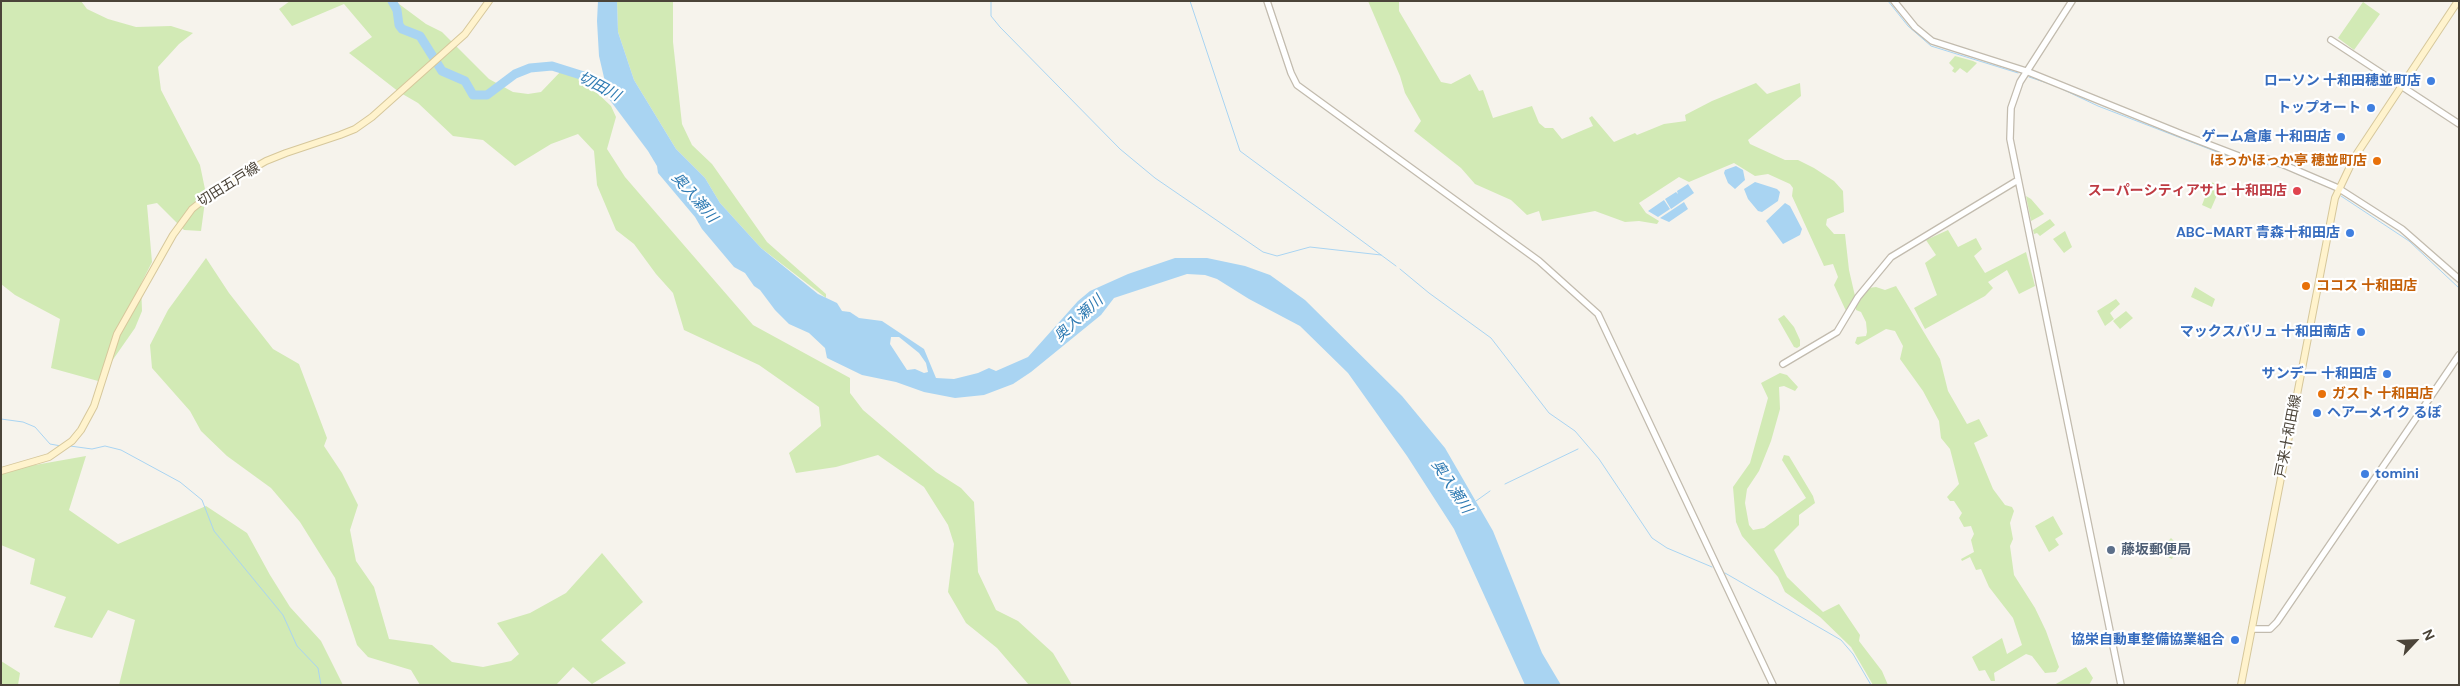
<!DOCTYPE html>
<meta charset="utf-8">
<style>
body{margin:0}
#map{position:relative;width:2460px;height:686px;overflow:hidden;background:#f6f3ec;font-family:"DM Sans",sans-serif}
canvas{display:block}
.frame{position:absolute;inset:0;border:2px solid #4b4439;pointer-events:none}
.north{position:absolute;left:2390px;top:616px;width:50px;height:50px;-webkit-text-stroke:4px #fff;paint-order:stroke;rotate:65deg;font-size:14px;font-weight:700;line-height:20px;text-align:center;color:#4b4439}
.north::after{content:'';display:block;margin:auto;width:18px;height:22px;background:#4b4439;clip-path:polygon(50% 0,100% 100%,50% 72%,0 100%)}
</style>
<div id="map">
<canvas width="2460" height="686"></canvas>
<div class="frame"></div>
<div class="north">N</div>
</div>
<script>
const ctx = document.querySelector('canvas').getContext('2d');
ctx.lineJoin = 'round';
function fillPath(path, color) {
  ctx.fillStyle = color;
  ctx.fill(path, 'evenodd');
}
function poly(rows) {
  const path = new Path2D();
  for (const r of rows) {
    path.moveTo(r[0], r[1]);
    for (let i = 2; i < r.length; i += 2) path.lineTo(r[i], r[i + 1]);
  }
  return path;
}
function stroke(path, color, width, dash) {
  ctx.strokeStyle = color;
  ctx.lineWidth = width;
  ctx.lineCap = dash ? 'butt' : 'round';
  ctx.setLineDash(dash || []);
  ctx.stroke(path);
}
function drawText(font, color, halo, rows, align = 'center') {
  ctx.font = font + ' "DM Sans","Noto Sans JP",sans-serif';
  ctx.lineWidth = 4.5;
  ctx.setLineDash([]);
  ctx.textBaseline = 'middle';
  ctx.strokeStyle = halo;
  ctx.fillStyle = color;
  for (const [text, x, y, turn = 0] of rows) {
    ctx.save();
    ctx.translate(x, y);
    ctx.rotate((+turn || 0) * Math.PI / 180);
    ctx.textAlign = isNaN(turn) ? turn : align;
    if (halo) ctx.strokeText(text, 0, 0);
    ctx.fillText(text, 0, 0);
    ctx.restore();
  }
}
fillPath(poly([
 [1,1,81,1,87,9,108,19,136,27,171,26,193,33,179,44,158,67,161,90,200,165,206,194,201,231,184,230,157,203,147,205,152,262,141,284,142,311,135,328,98,381,51,368,60,319,15,295,1,284],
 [290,1,395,1,426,24,442,32,489,79,513,92,528,94,541,92,563,69,578,75,611,106,616,117,607,149,625,177,753,325,850,378,850,393,863,410,936,472,961,488,974,502,978,572,996,610,1018,621,1053,653,1072,685,1029,685,997,648,966,623,948,592,954,544,948,525,924,487,878,455,836,467,796,473,789,453,821,426,819,407,759,365,684,330,673,293,656,274,634,244,616,230,597,185,594,151,578,134,551,144,515,166,483,140,453,136,418,103,399,92,349,53,372,37,344,4,292,26,279,9],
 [617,1,673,1,673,42,682,124,692,145,712,164,767,242,826,294,826,298,761,248,720,203,705,178,676,149,634,80,618,32],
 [1368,1,1399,1,1399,11,1441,82,1451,84,1470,74,1479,91,1483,90,1493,118,1532,106,1539,123,1545,128,1553,128,1562,139,1593,126,1589,118,1592,116,1614,142,1635,133,1637,135,1664,124,1686,121,1685,115,1712,101,1756,83,1767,94,1800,83,1801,96,1748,140,1750,144,1785,160,1798,160,1814,168,1834,181,1843,191,1844,212,1827,219,1826,225,1834,234,1845,234,1849,270,1855,296,1848,309,1846,311,1834,285,1838,277,1833,264,1824,266,1792,196,1793,188,1790,184,1768,174,1755,176,1734,163,1689,182,1679,177,1639,203,1646,213,1659,221,1657,224,1639,221,1625,222,1595,211,1542,221,1539,211,1527,215,1511,200,1475,184,1461,168,1414,131,1421,121,1405,93,1400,76],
 [2363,2,2380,14,2354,50,2338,38],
 [1955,56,1973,61,1977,63,1967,73,1960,68,1955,73,1952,71,1954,68,1949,63],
 [2211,182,2221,186,2211,209,2202,205],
 [2026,196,2031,199,2044,214,2031,221],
 [2050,219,2055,225,2040,236,2037,233,2034,234,2033,230],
 [1948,230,1958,247,1976,238,1982,249,1974,256,1985,273,2026,252,2035,286,2019,294,2007,270,1988,282,1993,288,1985,296,1925,329,1914,308,1937,295,1925,263,1936,255,1926,240],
 [2065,231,2072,247,2064,253,2053,239],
 [206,258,229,293,273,349,299,364,327,438,324,446,342,473,358,505,350,530,356,561,374,587,389,639,432,645,452,662,483,667,511,661,519,654,497,623,530,613,566,593,602,553,643,602,601,640,626,663,592,684,573,667,556,685,420,685,411,670,368,657,357,645,335,578,300,522,271,488,227,456,201,431,190,411,152,368,150,345,168,310],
 [1896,286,1940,359,1948,391,1967,424,1979,419,1988,436,1974,443,1993,489,2005,505,2012,507,2014,511,2010,523,2013,539,2010,546,2014,575,2035,608,2046,631,2059,667,2056,672,2045,673,2032,656,2026,654,1994,673,1995,681,1991,681,1985,670,1979,671,1972,657,2002,638,2007,654,2022,645,2013,618,1989,587,1981,569,1976,570,1970,557,1962,561,1961,559,1974,552,1971,540,1974,534,1971,526,1964,527,1959,518,1962,513,1954,501,1950,501,1947,497,1959,484,1950,449,1941,438,1939,421,1923,391,1900,359,1903,346,1895,331,1886,329,1858,345,1855,343,1857,337,1866,336,1867,332,1866,322,1861,312,1856,310,1856,305,1868,288,1876,287,1885,290],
 [2195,287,2215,299,2212,307,2191,297],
 [2116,299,2120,304,2110,313,2114,319,2105,326,2097,311],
 [2126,311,2133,318,2120,329,2113,321],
 [1784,315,1794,327,1800,340,1800,346,1797,348,1794,347,1778,319],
 [1780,373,1787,375,1798,387,1795,391,1784,386,1779,387,1780,409,1771,441,1759,471,1747,489,1745,503,1749,525,1753,530,1764,528,1806,498,1782,460,1784,455,1789,456,1813,496,1815,503,1799,515,1799,525,1774,550,1787,577,1823,612,1839,604,1860,635,1859,641,1882,671,1888,685,1873,685,1851,647,1820,617,1785,592,1778,577,1742,536,1736,522,1733,487,1750,463,1768,398,1761,383],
 [86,456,69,510,118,544,206,506,247,533,270,575,290,607,321,641,343,685,119,685,135,620,108,610,92,638,54,627,66,597,30,584,35,559,1,545,1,471],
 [2053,516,2063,534,2055,539,2059,545,2049,552,2035,526],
 [2171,538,2178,545,2172,559,2162,554,2164,546],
 [1,661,20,673,18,685,1,685],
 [2086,667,2093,678,2089,685,2054,685]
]), '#d2eab5');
fillPath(poly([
 [598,1,617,1,618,32,634,80,676,149,705,178,720,203,761,248,818,294,837,303,842,311,850,312,859,318,882,321,924,349,936,378,954,379,978,373,989,368,996,371,1028,357,1078,301,1090,291,1128,274,1175,258,1207,258,1245,266,1270,275,1305,300,1402,396,1445,448,1493,531,1542,653,1561,685,1525,685,1454,529,1407,456,1348,373,1300,326,1249,299,1217,279,1205,275,1187,274,1114,298,1101,315,1031,372,1013,384,984,395,955,398,924,392,896,382,862,375,827,358,825,348,809,333,789,324,775,310,760,290,754,286,745,273,734,267,702,229,695,217,658,173,657,166,648,151,609,99,599,56,597,21],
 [891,337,899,337,919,353,926,363,928,372,924,373,915,369,907,370,890,344],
 [1736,166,1743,170,1745,180,1735,189,1728,183,1724,173,1725,170],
 [1755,182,1777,189,1780,192,1778,201,1762,212,1758,211,1748,199,1744,189],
 [1688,184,1694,193,1671,209,1665,199,1676,192,1678,194,1677,191],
 [1664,200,1670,209,1658,217,1648,211],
 [1684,202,1688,209,1669,222,1660,218],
 [1785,203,1790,206,1802,229,1800,235,1783,244,1766,221]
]), '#a9d4f2');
stroke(poly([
 [991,1,991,16,1000,27,1120,149,1155,178,1263,252,1277,256,1310,247,1381,255],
 [1190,1,1240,151,1396,266],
 [1264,1,1277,41],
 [1888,1,1908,26,1931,46,2018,73],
 [1288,73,1296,88,1400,164],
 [2029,77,2056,86],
 [2062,89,2098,106,2243,162,2260,163,2284,168,2315,182],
 [2341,196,2409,241,2459,288],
 [1400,269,1429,293,1491,338,1549,413,1575,431,1599,459,1652,538,1667,548,1712,567],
 [1,419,23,422,35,427,50,444,61,446],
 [70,446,92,449,105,446,121,450,180,482,202,500,214,531,283,615,297,646,318,668,321,685],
 [1505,484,1578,449],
 [1476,501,1490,491],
 [1725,573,1841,640,1853,654,1871,685]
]), '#a9d4f2', 1);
stroke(poly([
 [392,1,397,10,399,25,402,29,420,36,442,71,465,81,473,95,487,95,515,74,530,68,552,66,587,77,617,96]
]), '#a9d4f2', 9);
const tertiary = poly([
 [1267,1,1291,73,1297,85,1539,261,1598,314,1773,685],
 [1894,1,1915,27,1932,41,2026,71,2184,135,2244,158,2264,158,2282,164,2338,188,2402,229,2459,279],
 [2072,1,2020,82,2011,108,2010,139,2121,685],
 [2331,40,2459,124],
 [1783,364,1837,332,1858,297,1891,257,2018,180],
 [2252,629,2270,629,2277,622,2459,355]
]);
const secondary = poly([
 [1,471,49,457,72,441,81,430,94,406,117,334,173,235,192,209,217,189,266,161,286,153,340,135,355,129,372,117,465,34,489,1],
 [2241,685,2335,198,2354,158,2458,1]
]);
stroke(tertiary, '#c2bbae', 8);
stroke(secondary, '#d6c79b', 8);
stroke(tertiary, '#fff', 5.5);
stroke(secondary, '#fff3cd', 6);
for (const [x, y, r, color] of [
 [2431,81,5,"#3f7fe0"],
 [2371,108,5,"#3f7fe0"],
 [2341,137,5,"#3f7fe0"],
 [2377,161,5,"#e8710a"],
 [2297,191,5,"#e0444e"],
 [2350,233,5,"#3f7fe0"],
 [2306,286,5,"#e8710a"],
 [2361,332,5,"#3f7fe0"],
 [2387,374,5,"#3f7fe0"],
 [2322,394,5,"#e8710a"],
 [2317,413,5,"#3f7fe0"],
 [2365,474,5,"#3f7fe0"],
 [2111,550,5,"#5c6f8a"],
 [2235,640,5,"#3f7fe0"]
]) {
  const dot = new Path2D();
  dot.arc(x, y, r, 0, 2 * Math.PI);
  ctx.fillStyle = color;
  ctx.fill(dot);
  stroke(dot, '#fff', 2);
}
drawText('bold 14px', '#366cbe', '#fff', [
 ["ローソン 十和田穂並町店",2421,81],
 ["トップオート",2361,108],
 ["ゲーム倉庫 十和田店",2331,137],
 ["ABC-MART 青森十和田店",2340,233],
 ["マックスバリュ 十和田南店",2351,332],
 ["サンデー 十和田店",2377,374],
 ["ヘアーメイク るぽ",2327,413,"left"],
 ["tomini",2375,474,"left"],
 ["協栄自動車整備協業組合",2225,640]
], 'right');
drawText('bold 14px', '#c56008', '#fff', [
 ["ほっかほっか亭 穂並町店",2367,161,"right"],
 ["ココス 十和田店",2316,286],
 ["ガスト 十和田店",2332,394]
], 'left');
drawText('14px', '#4b4439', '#fff', [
 ["切田五戸線",229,185,-32],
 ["戸来十和田線",2289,436,-79]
]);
drawText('bold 14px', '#be3a42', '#fff', [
 ["スーパーシティアサヒ 十和田店",2287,191]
], 'right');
drawText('bold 14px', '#4e5e75', '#fff', [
 ["藤坂郵便局",2121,550]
], 'left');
drawText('italic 15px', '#2e7ab2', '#fff', [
 ["切田川",599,87,28],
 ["奥入瀬川",694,198,49],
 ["奥入瀬川",1079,319,-43],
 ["奥入瀬川",1451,487,57]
]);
</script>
